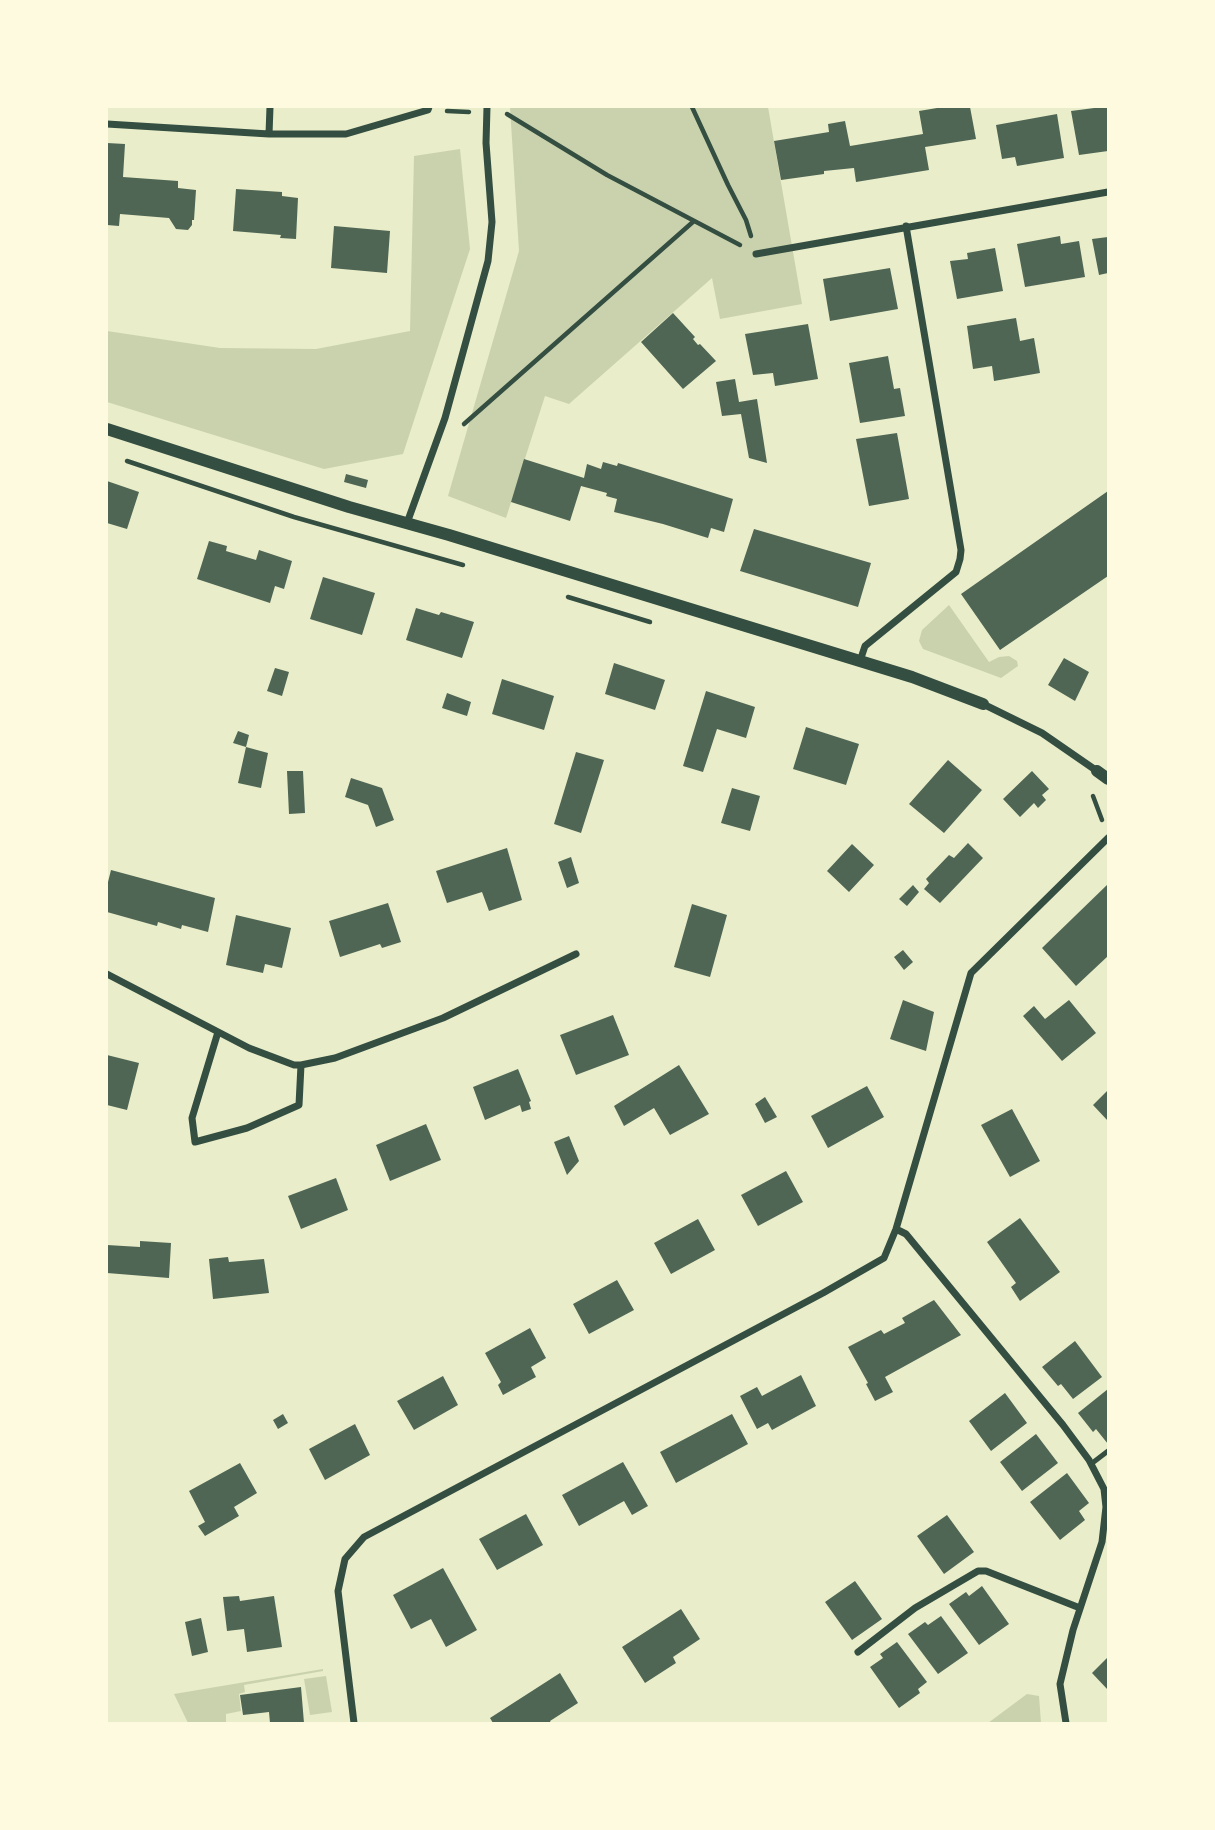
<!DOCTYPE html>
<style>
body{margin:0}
#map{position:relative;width:1215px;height:1830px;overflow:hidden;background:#e9edc9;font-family:"Nunito Sans",sans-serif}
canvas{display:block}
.frame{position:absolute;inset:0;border:108px solid #fefae0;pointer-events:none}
</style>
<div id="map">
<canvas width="1215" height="1830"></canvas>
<div class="frame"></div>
</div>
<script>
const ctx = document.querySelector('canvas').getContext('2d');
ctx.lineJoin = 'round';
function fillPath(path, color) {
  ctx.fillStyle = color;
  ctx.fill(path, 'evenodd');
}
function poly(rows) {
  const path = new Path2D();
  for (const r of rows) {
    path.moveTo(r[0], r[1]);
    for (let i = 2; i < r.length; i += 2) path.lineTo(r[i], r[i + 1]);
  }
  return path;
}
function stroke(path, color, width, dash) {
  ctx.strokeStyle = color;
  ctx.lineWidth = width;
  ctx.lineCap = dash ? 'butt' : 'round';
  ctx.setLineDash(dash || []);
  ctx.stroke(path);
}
fillPath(poly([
 [510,107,768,107,802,304,720,319,712,278,569,404,545,396,506,518,448,496,519,251],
 [460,149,470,249,403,454,324,469,107,402,107,331,220,348,316,349,410,331,414,156],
 [949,605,989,662,999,657,1009,656,1017,661,1018,666,1001,678,923,649,919,641,922,630],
 [323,1669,323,1671,244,1685,245,1692,239,1694,241,1711,226,1714,226,1723,188,1723,174,1694],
 [326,1676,332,1712,310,1715,304,1679],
 [1027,1694,1039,1696,1041,1723,988,1723]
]), '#cad2ad');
fillPath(poly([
 [943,107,970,107,976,139,925,147,929,170,856,182,854,168,824,171,824,174,781,180,774,141,829,132,828,124,845,121,850,146,923,134,919,111],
 [1102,107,1108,107,1108,151,1079,155,1071,111],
 [1057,114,1064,158,1017,166,1015,157,1002,159,996,125],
 [107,143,125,144,123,177,178,181,178,188,196,190,194,220,192,220,192,225,188,230,176,229,169,218,120,214,119,226,107,225],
 [236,189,282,192,282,196,298,198,296,239,280,238,281,235,233,231],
 [334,226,390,231,387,273,331,268],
 [1060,236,1061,244,1079,241,1085,277,1025,287,1017,244],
 [1108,237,1108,273,1099,275,1092,239],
 [995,248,1003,291,957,299,950,261,968,259,967,253],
 [890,268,898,309,830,321,823,279],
 [673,313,695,337,693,339,698,345,700,344,716,361,683,389,641,342],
 [1016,318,1020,341,1034,338,1040,373,994,381,992,366,973,369,967,326],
 [808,324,818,379,775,386,773,373,753,375,745,334],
 [888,356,894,389,900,388,905,416,860,423,849,363],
 [735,379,739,402,757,399,767,463,749,458,741,414,722,416,716,382],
 [897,433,909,499,869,506,856,439],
 [524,459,584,478,587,464,601,469,603,462,617,466,618,463,733,499,724,532,711,528,708,538,663,524,614,512,617,499,606,496,607,493,581,486,570,521,511,502],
 [346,474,368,480,366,488,344,482],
 [107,481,139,492,127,529,107,523],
 [1108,491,1108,576,1000,650,961,594],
 [754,529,871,563,858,607,740,571],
 [209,541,227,546,226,551,256,560,259,550,292,561,284,589,275,586,270,603,197,579],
 [323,577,375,593,362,635,310,619],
 [416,608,439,615,441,612,474,622,462,658,406,640],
 [1064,658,1089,672,1075,701,1048,685],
 [614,663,665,680,655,710,605,694],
 [275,668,289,672,282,696,267,691],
 [502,679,554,696,544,730,492,714],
 [706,691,755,707,746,738,717,729,703,772,683,766],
 [447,693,471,702,467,716,442,708],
 [806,727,859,744,846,785,793,769],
 [238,731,249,735,246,747,233,743],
 [246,747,268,753,261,788,238,783],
 [576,752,604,760,581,833,554,824],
 [948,760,982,790,944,833,909,804],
 [287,771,303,771,305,813,289,814],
 [1032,771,1049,789,1042,795,1046,800,1038,808,1034,803,1020,817,1003,799],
 [351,778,382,788,394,820,376,827,368,805,345,797],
 [732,788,760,796,750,831,721,823],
 [968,843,983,858,940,903,924,889,929,883,926,879,949,855,954,858],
 [852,844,874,865,849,892,827,871],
 [507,848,522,900,489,911,482,892,447,903,436,871],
 [571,857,579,883,567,888,558,862],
 [111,870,215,898,208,932,182,925,181,929,158,922,157,926,107,912,107,886],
 [1108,884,1108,956,1076,986,1042,948],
 [913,885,919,892,907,906,899,899],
 [388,903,401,942,382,948,380,944,340,957,329,921],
 [692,904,727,915,710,977,674,967],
 [236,915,291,928,282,968,265,964,263,973,226,965],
 [903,950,913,962,904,970,894,957],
 [903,1000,934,1012,926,1051,890,1039],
 [1069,1000,1096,1033,1062,1061,1023,1016,1034,1006,1045,1019],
 [613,1015,629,1055,576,1075,560,1035],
 [107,1055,139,1063,127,1110,107,1105],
 [679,1065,709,1114,670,1135,654,1108,624,1126,614,1106],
 [518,1069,531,1101,529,1102,531,1109,522,1112,520,1105,485,1120,473,1087],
 [867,1086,884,1117,828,1148,811,1116],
 [1108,1090,1108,1121,1093,1105],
 [765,1097,777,1117,765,1123,755,1104],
 [1012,1109,1040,1161,1010,1177,981,1125],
 [426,1124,441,1160,390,1181,376,1145],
 [569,1136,579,1161,567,1175,554,1142],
 [786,1171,803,1202,758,1226,741,1195],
 [336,1178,348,1210,301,1229,288,1196],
 [1020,1218,1060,1272,1020,1301,1011,1287,1016,1283,987,1242],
 [698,1219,715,1250,671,1274,654,1243],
 [140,1241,171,1243,169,1278,107,1273,107,1245,140,1247],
 [228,1257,229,1262,264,1259,269,1293,213,1299,209,1259],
 [617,1280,634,1310,589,1334,573,1304],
 [934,1300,961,1335,885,1377,893,1392,875,1401,866,1384,868,1383,848,1347,881,1330,884,1334,905,1323,902,1318],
 [530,1328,546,1358,531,1367,536,1377,503,1395,498,1385,501,1382,485,1353],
 [1075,1341,1102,1377,1073,1399,1061,1384,1058,1386,1042,1367],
 [801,1375,816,1406,772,1430,768,1423,757,1429,740,1396,757,1387,762,1396],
 [443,1376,458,1405,414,1430,397,1401],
 [1108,1389,1108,1444,1096,1429,1093,1432,1078,1413],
 [1005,1393,1027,1423,991,1451,969,1421],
 [283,1414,288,1423,278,1429,273,1420],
 [732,1414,748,1444,676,1483,660,1452],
 [355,1424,370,1455,325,1480,309,1449],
 [1036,1434,1058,1463,1022,1491,1000,1462],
 [623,1462,648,1506,632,1515,624,1501,579,1526,562,1495],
 [240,1463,257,1493,234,1507,239,1516,205,1536,198,1526,205,1522,189,1491],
 [1067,1473,1089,1503,1079,1511,1085,1520,1060,1540,1030,1502],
 [526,1514,543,1545,497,1570,479,1539],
 [947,1515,974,1552,944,1574,917,1536],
 [443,1568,477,1630,446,1647,431,1619,411,1629,393,1595],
 [855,1581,882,1619,852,1640,825,1602],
 [982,1586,1009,1624,979,1645,949,1604,966,1592,969,1596],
 [239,1596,240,1601,274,1596,282,1647,247,1652,244,1629,227,1631,223,1597],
 [681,1609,700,1639,673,1657,676,1663,645,1683,622,1647],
 [941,1616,968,1653,938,1674,908,1634,925,1622,928,1625],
 [201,1618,208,1652,192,1656,185,1622],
 [897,1642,927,1682,918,1689,920,1693,899,1708,870,1667,883,1658,880,1654],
 [1108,1657,1108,1690,1092,1673],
 [560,1673,578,1703,550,1721,551,1723,493,1723,490,1718],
 [301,1687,304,1723,270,1723,269,1712,243,1715,240,1695]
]), '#4f6655');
stroke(poly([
 [692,107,728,185,746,220,751,236],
 [447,111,469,112],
 [507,114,607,175,740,245],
 [464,424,694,221],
 [127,461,294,517,463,565],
 [568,597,650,622],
 [1093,796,1102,820]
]), '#344e41', 4.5);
stroke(poly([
 [1091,1464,1108,1451]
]), '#344e41', 5);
stroke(poly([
 [107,124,269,134,346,134,428,110,429,107],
 [269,134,270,107],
 [756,254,1108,192],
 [407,523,445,418,488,261,492,222,486,143,487,107],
 [860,661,865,646,956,572,960,559,961,550,906,226],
 [983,704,1042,733,1097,771],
 [107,974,249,1048,294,1065,301,1065,335,1058,443,1018,576,954],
 [218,1032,192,1118,195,1142,247,1128,299,1105,301,1065],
 [896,1229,906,1234,1063,1425,1089,1460,1104,1489,1106,1507,1102,1542,1073,1630,1060,1684,1066,1723],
 [858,1652,915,1608,978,1571,986,1571,1080,1608],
 [354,1723,338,1591,345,1559,364,1537,823,1293,884,1258,896,1229,971,973,1108,838]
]), '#344e41', 7);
stroke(poly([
 [107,429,349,507,449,535,912,677,983,704],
 [1097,771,1108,779]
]), '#344e41', 12);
</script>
